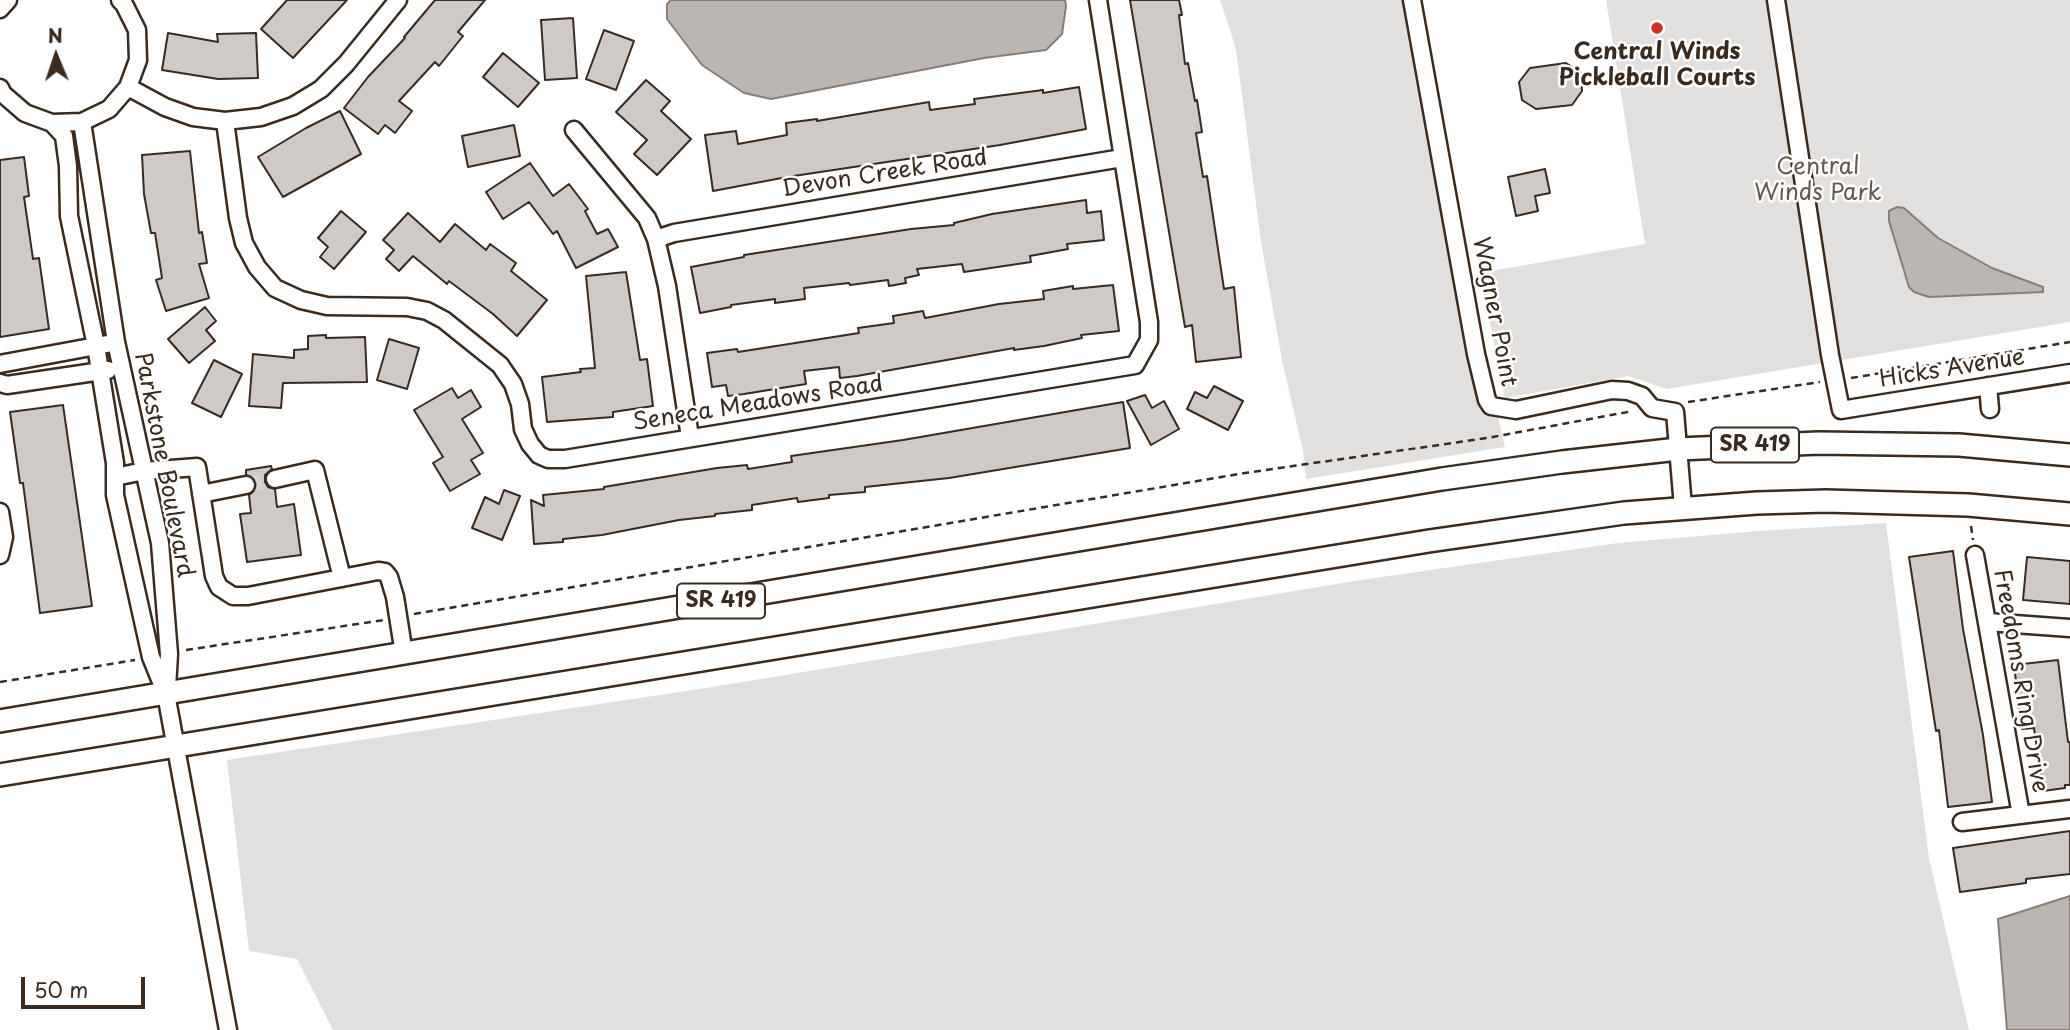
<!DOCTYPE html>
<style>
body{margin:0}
#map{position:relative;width:2070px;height:1030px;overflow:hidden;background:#fff;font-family:"Playpen Sans",sans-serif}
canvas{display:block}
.north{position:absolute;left:21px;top:21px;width:70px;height:70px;-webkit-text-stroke:5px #fff;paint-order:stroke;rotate:358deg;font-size:19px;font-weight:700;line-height:28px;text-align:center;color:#3b2a1e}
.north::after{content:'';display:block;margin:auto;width:24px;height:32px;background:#3b2a1e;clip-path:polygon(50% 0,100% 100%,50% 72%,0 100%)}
.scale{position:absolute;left:21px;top:977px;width:124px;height:32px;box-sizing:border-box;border:4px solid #3b2a1e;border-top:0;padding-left:9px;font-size:21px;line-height:24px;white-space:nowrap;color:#3b2a1e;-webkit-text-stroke:5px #fff;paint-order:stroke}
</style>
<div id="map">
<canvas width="2070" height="1030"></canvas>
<div class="north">N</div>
<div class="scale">50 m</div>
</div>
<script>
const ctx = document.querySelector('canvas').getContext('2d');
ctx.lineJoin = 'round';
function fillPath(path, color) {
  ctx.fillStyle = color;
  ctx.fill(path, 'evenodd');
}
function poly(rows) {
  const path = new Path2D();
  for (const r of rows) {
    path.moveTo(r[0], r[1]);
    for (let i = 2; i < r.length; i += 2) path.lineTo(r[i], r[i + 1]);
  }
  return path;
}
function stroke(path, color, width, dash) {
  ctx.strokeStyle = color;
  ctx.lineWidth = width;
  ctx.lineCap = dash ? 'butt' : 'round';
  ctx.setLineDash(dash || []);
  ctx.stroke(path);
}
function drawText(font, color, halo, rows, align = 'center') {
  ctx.font = font + ' "Playpen Sans",sans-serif';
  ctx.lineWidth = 5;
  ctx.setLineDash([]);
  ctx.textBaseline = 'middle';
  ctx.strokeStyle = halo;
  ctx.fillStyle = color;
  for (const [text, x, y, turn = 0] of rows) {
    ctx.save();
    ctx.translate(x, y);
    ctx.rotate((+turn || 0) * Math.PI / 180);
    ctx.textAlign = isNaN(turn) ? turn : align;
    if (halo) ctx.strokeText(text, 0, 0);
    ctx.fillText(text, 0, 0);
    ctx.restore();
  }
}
fillPath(poly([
 [1220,0,1404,0,1468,356,1478,402,1484,412,1498,417,1505,447,1306,479,1303,451,1282,360,1261,242,1236,49],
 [1606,0,2070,0,2070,322,1667,389,1628,376,1505,398,1480,273,1645,244],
 [1886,523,1929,858,1969,1030,333,1030,297,959,249,951,227,760,706,688,1361,580,1618,543,1758,531]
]), '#e2e0de');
const water = poly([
 [671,0,1065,0,1066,6,1062,34,1046,50,984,58,771,99,744,93,702,65,667,19,667,4,671,0],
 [1897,207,1904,208,1938,238,1992,268,2043,287,2043,292,1929,297,1914,292,1909,287,1889,221,1889,211,1897,207],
 [2070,896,2070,1030,2007,1030,1998,919,2070,896]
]);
fillPath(water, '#bcb6b3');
stroke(water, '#887e77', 2);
const building = poly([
 [287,0,347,0,293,58,261,29,287,0],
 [435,0,485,0,458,32,463,36,439,66,435,62,399,101,412,111,395,133,385,125,378,134,344,108,368,77,405,38,404,37,435,0],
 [1130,0,1179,0,1182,15,1179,15,1185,64,1188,63,1195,101,1197,100,1202,132,1196,133,1203,177,1207,176,1224,289,1234,287,1241,357,1196,362,1192,325,1185,327,1130,0],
 [573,18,577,78,545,80,541,20,573,18],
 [604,30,634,41,616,90,586,79,604,30],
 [168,33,218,42,217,34,256,33,258,78,218,79,162,70,168,33],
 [503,53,539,83,518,107,483,77,503,53],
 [1566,63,1581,73,1582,91,1572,105,1536,109,1522,100,1519,82,1530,68,1566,63],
 [646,80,670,101,661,111,691,139,657,175,634,154,647,140,616,112,646,80],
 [1079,87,1086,129,1000,145,787,177,713,191,705,135,736,131,738,144,787,135,786,123,817,119,817,121,929,102,930,110,975,104,974,99,1043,90,1043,93,1079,87],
 [340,111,361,154,283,197,258,157,306,128,340,111],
 [514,125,520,156,468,167,462,136,514,125],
 [190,151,199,233,202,232,207,263,199,264,209,298,166,311,156,280,162,278,155,233,151,233,144,194,142,155,190,151],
 [24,157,29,196,24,197,33,259,39,258,49,329,0,337,0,160,24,157],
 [530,163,553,196,569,184,588,209,585,211,597,234,608,229,618,247,576,268,557,231,553,234,529,202,503,219,486,192,530,163],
 [1545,169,1550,193,1535,196,1538,211,1516,216,1508,177,1545,169],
 [1086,200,1087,213,1101,211,1104,240,1067,244,1068,249,1030,256,1031,262,964,272,962,264,917,269,919,275,905,278,906,283,889,286,888,280,850,285,849,283,804,288,805,299,775,303,775,299,731,305,731,307,700,313,691,267,744,257,744,255,911,229,954,225,954,223,992,214,1086,200],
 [341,211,366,232,334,269,320,257,328,247,318,238,341,211],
 [408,213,440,242,455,224,486,250,490,244,516,263,511,271,547,300,517,336,493,314,449,281,447,284,413,256,399,271,386,259,394,250,383,240,408,213],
 [626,272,640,360,647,359,653,406,613,412,613,417,547,422,542,377,581,372,580,369,595,368,586,276,626,272],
 [1113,285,1119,331,1081,335,1082,338,1044,346,1014,350,1014,348,857,376,840,378,839,367,804,371,806,384,744,394,728,396,726,385,712,387,707,353,737,349,738,352,859,333,858,328,894,323,893,316,923,311,925,318,999,304,1044,299,1043,291,1073,286,1073,289,1113,285],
 [205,307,216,321,206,330,215,341,189,363,168,339,205,307],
 [326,335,326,338,365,337,367,382,283,383,281,408,249,406,253,354,294,358,294,350,308,349,308,336,326,335],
 [389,339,419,348,407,389,377,380,389,339],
 [214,360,242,374,221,417,192,403,214,360],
 [1214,386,1243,401,1228,430,1187,409,1195,392,1207,398,1214,386],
 [452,388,458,398,471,390,481,407,462,419,483,453,471,460,480,474,450,491,433,463,443,457,414,410,452,388],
 [1145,395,1152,408,1164,401,1179,429,1151,445,1127,401,1145,395],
 [1123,402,1130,448,949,478,865,487,865,492,829,495,829,498,798,502,797,498,752,505,752,510,715,514,715,516,679,520,602,535,563,539,563,542,534,544,531,500,544,506,543,495,604,489,604,487,717,468,747,465,748,469,792,462,791,456,903,440,1123,402],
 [63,405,92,606,40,613,23,483,20,483,10,412,63,405],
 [271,466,272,469,265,475,265,482,268,487,275,489,277,507,294,504,301,555,247,562,240,514,251,513,249,495,256,489,256,484,253,478,246,475,246,470,271,466],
 [504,490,520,496,502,540,472,528,485,497,499,504,504,490],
 [1953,551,1963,629,1983,735,1992,802,1948,807,1939,730,1936,731,1909,557,1953,551],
 [2027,557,2070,561,2070,604,2023,600,2027,557],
 [2058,660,2068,742,2070,742,2070,785,2065,785,2065,788,2043,791,2034,728,2022,729,2014,665,2058,660],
 [2070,831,2070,874,2026,879,2026,883,1960,892,1953,848,2070,831]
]);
fillPath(building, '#cfcac7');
stroke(building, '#3b2a1e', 2);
stroke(poly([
 [246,485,275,479]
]), '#d8d4d2', 16, [16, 8]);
const minor = poly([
 [1412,0,1476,354,1487,400,1491,406,1516,410,1612,390,1628,391,1642,396,1652,408,1675,412,1683,507],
 [1776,0,1830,355,1841,410,2070,373],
 [0,9,8,0],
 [128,87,165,107,193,117,225,121,261,117,293,106,321,89,346,64,398,0],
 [0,88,3,94,25,113,52,123,82,122,109,109,128,87,138,60,137,30,124,4,120,0],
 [225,121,238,218,244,243,257,267,275,288,301,300,327,306,407,307,427,311,444,320,500,365,513,384,520,404,523,429,530,444,539,455,548,459,565,459,1135,365,1149,340,1149,322,1098,0],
 [82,122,116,342,160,543,169,654,167,688],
 [52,123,64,136,68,166,69,216,96,346,115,463,115,495,151,657,166,694,228,1030],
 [574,130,647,218,656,239,667,286,690,437],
 [656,239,674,233,1122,158],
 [0,364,107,344],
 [0,383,7,385,108,370],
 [1988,386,1990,409],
 [115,477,144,471,197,467,214,576,219,587,233,596,248,596,378,571,385,572,389,577,395,597,404,654],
 [275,479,315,470,342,578],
 [201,494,246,485],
 [0,512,4,537,0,555],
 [1975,555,2021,815],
 [1987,622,2070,628],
 [1962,822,2070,809]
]);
const major = poly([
 [0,721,1442,479,1562,462,1678,449,1819,443,1959,445,2070,455],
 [0,775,1429,541,1624,513,1757,503,1826,501,1968,505,2070,514]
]);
stroke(minor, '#3b2a1e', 21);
stroke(major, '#3b2a1e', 26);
stroke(poly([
 [1851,378,2070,342],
 [1688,402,1820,382],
 [1971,526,1973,540],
 [414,614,1245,473,1487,438,1633,411],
 [186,650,384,620],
 [0,682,135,660]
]), '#3b2a1e', 2.5, [7, 5]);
stroke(minor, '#fff', 16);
stroke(major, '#fff', 21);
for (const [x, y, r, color] of [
 [1657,28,7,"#c8321e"]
]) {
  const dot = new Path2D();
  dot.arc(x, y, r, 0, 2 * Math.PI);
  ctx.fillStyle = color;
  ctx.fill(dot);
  stroke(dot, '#fff', 2.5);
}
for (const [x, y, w] of [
 [1755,445,88],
 [721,601,88]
]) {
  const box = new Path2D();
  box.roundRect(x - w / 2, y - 17.5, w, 35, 5);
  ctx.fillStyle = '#fff';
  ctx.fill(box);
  stroke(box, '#3b2a1e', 2);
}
drawText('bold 21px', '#3b2a1e', null, [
 ["SR 419",1755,445],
 ["SR 419",721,601]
]);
drawText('bold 23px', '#3b2a1e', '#fff', [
 ["Central Winds",1657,53],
 ["Pickleball Courts",1657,79]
]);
drawText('23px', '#65584e', '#fff', [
 ["Central",1818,168],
 ["Winds Park",1818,194]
]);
drawText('23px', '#3b2a1e', '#fff', [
 ["Devon Creek Road",885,174,-9],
 ["Wagner Point",1494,312,79],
 ["Hicks Avenue",1952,369,-9],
 ["Seneca Meadows Road",758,404,-9],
 ["Parkstone Boulevard",163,465,79],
 ["Freedoms Ring Drive",2020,681,80]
]);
</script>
